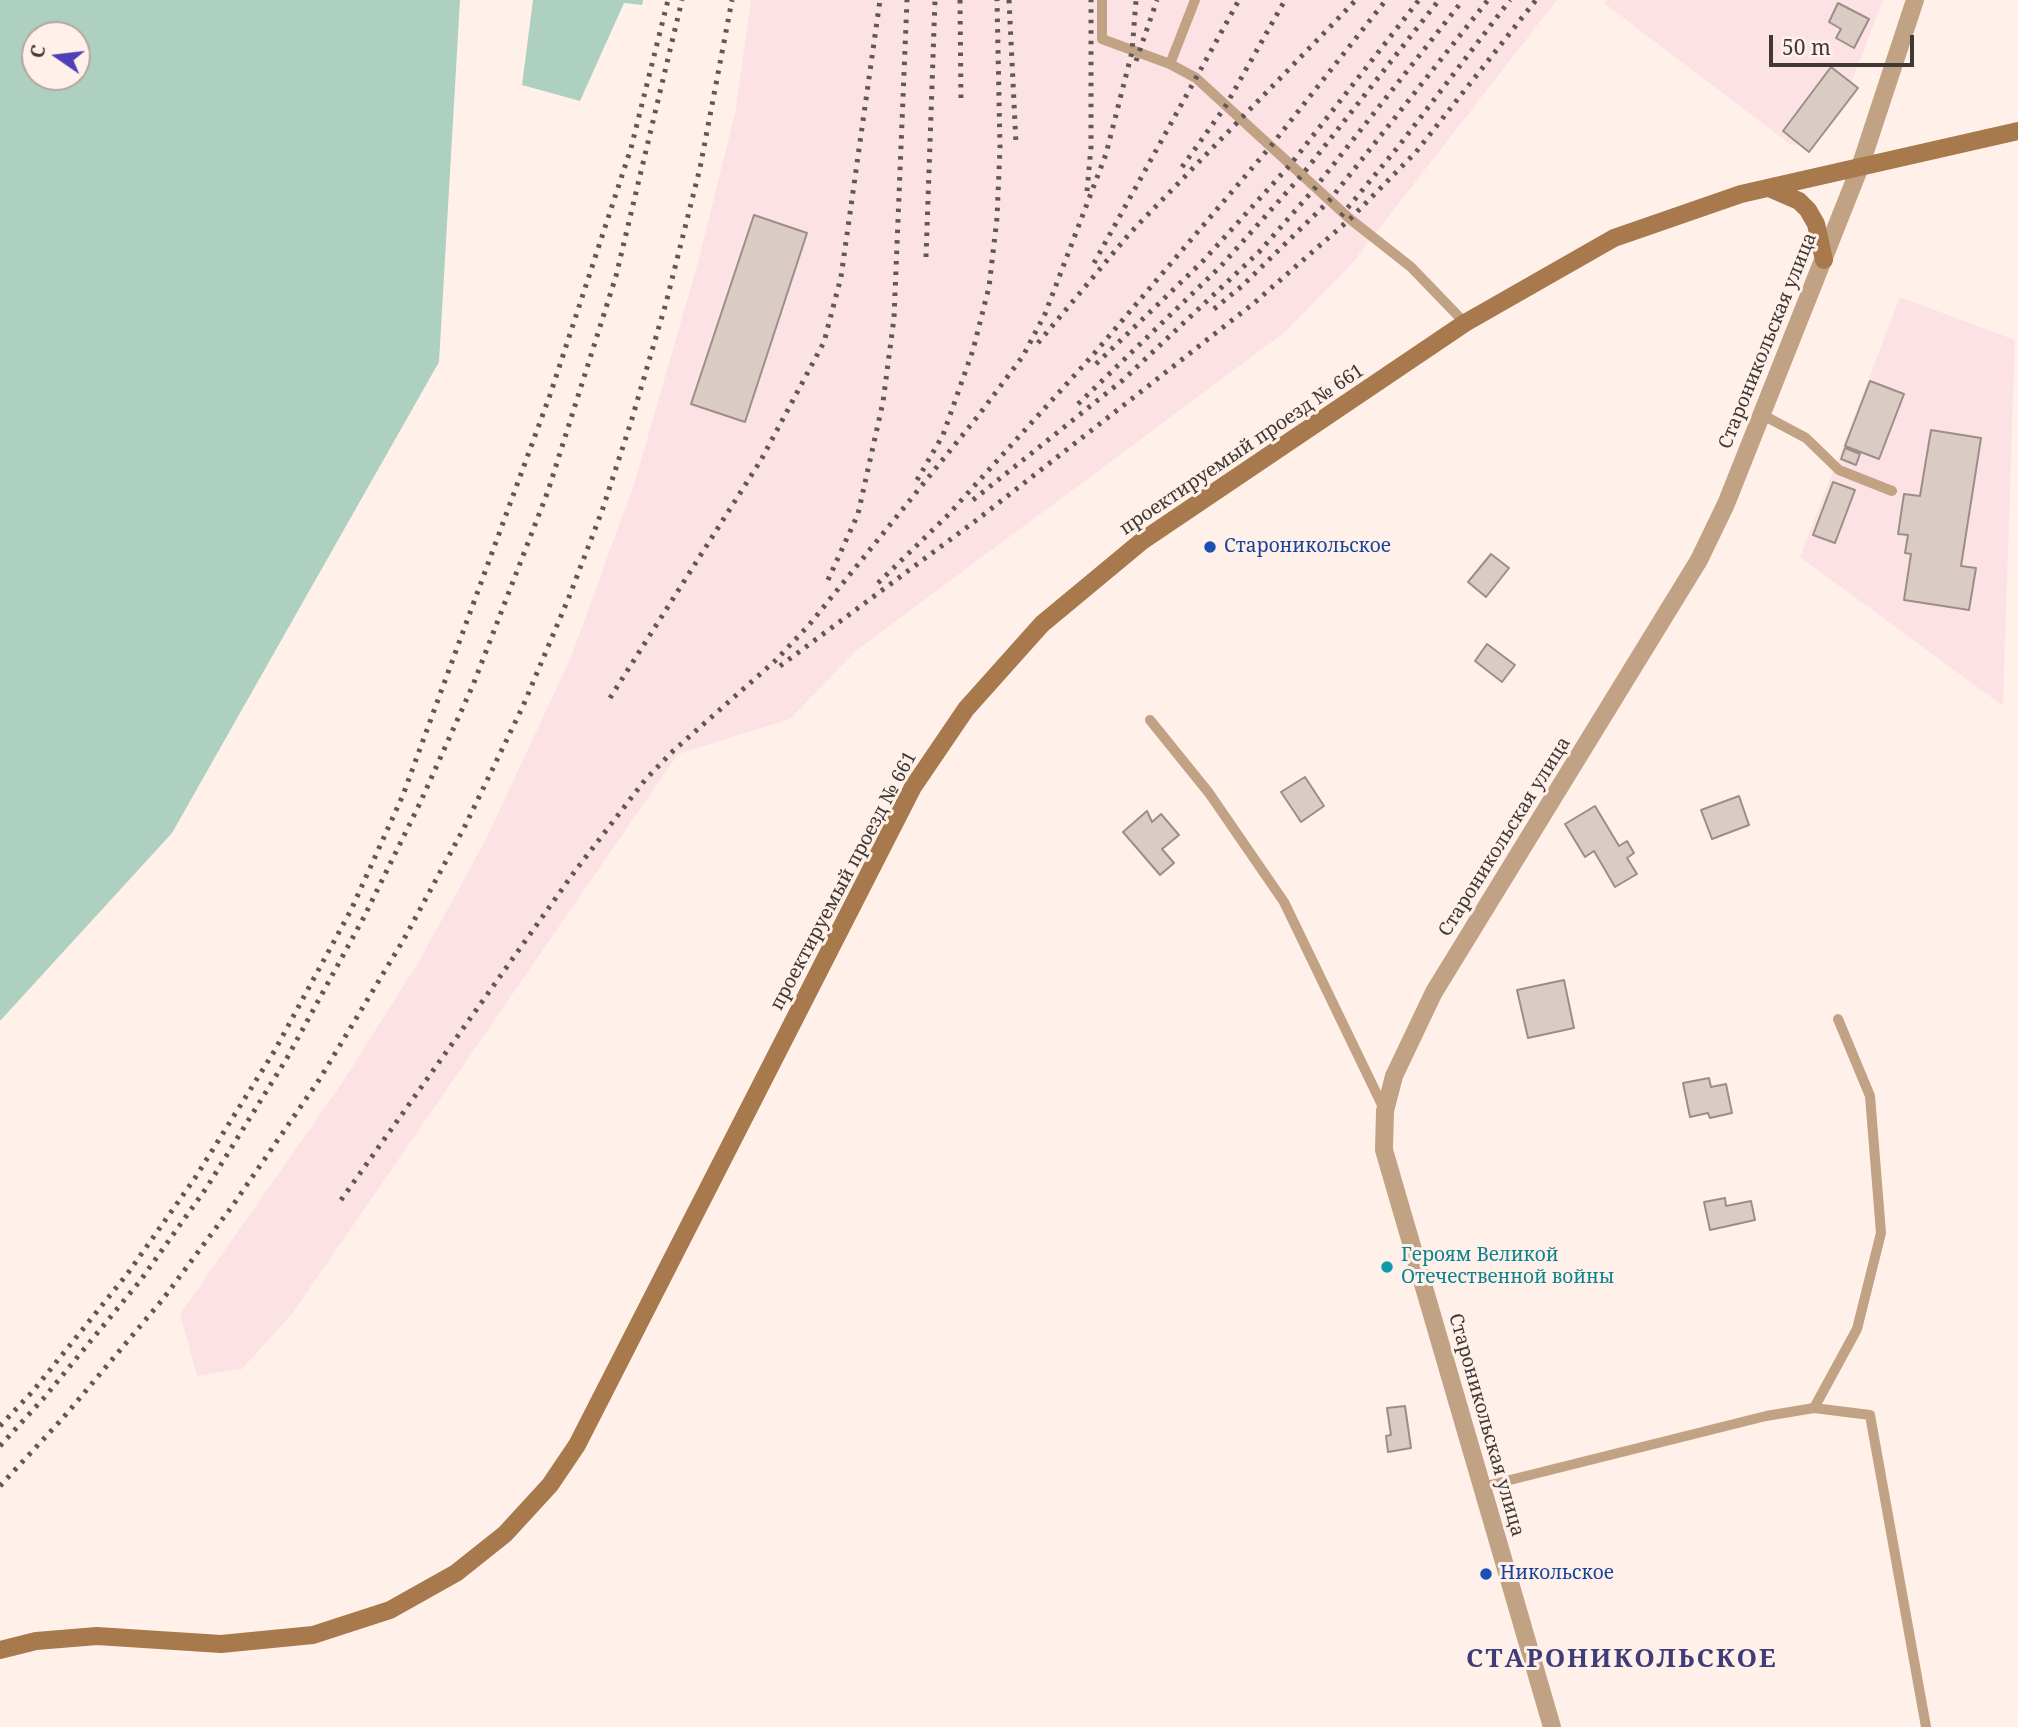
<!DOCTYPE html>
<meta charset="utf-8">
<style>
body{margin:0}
#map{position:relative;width:2018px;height:1727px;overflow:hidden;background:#fff1e9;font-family:"Noto Serif",serif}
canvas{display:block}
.north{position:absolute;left:21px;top:21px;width:70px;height:70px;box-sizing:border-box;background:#fff1e9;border:2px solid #b2a7a1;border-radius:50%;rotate:284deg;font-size:19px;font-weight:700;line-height:28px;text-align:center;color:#3e3935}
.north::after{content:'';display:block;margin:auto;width:24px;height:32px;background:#503fb6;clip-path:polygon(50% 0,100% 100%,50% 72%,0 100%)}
.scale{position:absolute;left:1769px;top:35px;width:145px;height:32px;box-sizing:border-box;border:4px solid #3e3935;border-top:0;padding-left:9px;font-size:21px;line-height:24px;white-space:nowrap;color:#3e3935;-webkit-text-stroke:5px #fff1e9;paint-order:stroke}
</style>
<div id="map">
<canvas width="2018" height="1727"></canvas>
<div class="north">С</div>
<div class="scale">50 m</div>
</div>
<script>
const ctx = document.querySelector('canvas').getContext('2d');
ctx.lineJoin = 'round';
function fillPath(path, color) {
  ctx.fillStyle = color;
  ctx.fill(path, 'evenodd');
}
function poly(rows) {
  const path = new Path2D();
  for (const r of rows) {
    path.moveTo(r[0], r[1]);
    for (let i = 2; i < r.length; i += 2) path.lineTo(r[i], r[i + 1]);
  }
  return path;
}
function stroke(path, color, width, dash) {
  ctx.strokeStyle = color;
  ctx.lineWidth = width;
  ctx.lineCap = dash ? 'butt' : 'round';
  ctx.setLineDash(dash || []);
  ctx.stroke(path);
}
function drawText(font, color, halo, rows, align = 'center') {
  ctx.font = font + ' "Noto Serif",serif';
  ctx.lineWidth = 6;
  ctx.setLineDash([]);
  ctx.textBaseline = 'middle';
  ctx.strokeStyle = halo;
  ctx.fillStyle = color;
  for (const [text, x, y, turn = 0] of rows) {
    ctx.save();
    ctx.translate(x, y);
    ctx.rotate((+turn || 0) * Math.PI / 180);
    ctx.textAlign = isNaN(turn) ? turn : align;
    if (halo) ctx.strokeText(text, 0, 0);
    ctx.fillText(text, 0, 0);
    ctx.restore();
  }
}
fillPath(poly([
 [751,0,1557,0,1350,266,1284,333,857,650,790,719,678,754,292,1314,242,1369,197,1376,180,1314,344,1080,422,956,486,839,571,657,635,481,700,255,735,113],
 [1607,0,1883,0,1842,107,1816,143,1791,145,1604,3],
 [1900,297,2015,340,2003,706,1800,557]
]), '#fde2e5');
fillPath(poly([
 [0,0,460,0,439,362,172,833,0,1021],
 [77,35,77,77,35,77,35,35],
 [533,0,643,0,642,5,624,3,580,101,522,85]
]), '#aed0c0');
const building = poly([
 [1838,3,1869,19,1854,48,1836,38,1841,29,1829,22,1838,3],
 [1831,67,1858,88,1809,152,1783,131,1831,67],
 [754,215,807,233,745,422,691,404,754,215],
 [1870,381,1904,394,1879,459,1845,446,1870,381],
 [1931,430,1981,438,1961,566,1976,568,1969,610,1904,600,1911,554,1905,553,1908,535,1898,534,1904,494,1920,496,1931,430],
 [1845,448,1860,454,1856,465,1841,459,1845,448],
 [1833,482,1855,490,1835,543,1813,535,1833,482],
 [1491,554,1509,568,1486,597,1468,582,1491,554],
 [1487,644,1515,665,1502,682,1475,661,1487,644],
 [1305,777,1324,806,1301,822,1281,792,1305,777],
 [1739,796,1749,825,1712,839,1701,810,1739,796],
 [1595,806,1619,846,1627,841,1634,853,1627,858,1637,874,1615,887,1594,851,1585,857,1565,824,1595,806],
 [1147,811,1152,822,1161,814,1179,835,1162,849,1174,863,1160,875,1123,832,1147,811],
 [1564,980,1574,1028,1528,1038,1517,990,1564,980],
 [1709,1078,1711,1087,1726,1084,1732,1113,1710,1118,1708,1113,1690,1117,1683,1083,1709,1078],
 [1725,1198,1726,1206,1751,1201,1755,1220,1710,1230,1704,1202,1725,1198],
 [1405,1406,1411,1448,1388,1452,1386,1436,1391,1435,1387,1408,1405,1406]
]);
fillPath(building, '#daccc4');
stroke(building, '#9b8e87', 2);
stroke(poly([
 [1102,0,1102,39,1170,64,1196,78,1350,219,1411,267,1465,323],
 [1170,64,1195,0],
 [1761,414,1806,438,1839,470,1892,491],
 [1150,720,1209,793,1284,902,1384,1109],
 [1814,1408,1857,1329,1881,1233,1870,1096,1838,1019],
 [1482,1487,1766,1416,1814,1408,1870,1415,1926,1727]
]), '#c1a284', 10);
stroke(poly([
 [1860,167,1915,0]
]), '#c1a284', 18);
stroke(poly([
 [1552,1727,1384,1150,1385,1111,1394,1076,1434,992,1699,560,1726,504,1860,167]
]), '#c1a284', 18);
stroke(poly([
 [1769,188,1799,201,1808,210,1816,224,1824,260],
 [0,1650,36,1641,97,1636,221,1644,313,1635,390,1610,456,1573,505,1534,550,1485,577,1445,913,787,966,709,1042,624,1142,541,1465,323,1614,238,1741,194,2018,131]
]), '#a7794c', 18);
stroke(poly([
 [960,0,961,101],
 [1009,0,1016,144],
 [1136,61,1157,0],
 [1182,167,1225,107,1285,0],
 [1087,191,1091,147,1091,0],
 [1341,216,1398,147,1510,0],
 [926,257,935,0],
 [1094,263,1239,0],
 [1214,309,1242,286,1329,201,1488,0],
 [1038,343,1130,233,1356,0],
 [1096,364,1203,261,1290,165,1419,0],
 [1078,404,1221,266,1302,175,1439,0],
 [917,480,943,435,973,350,989,287,997,218,1000,148,997,0],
 [973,500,1123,380,1259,252,1315,188,1463,0],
 [828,580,858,514,883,402,894,318,907,0],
 [878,583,947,516,1092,356,1270,147,1386,0],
 [780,666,978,519,1152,383,1254,303,1350,219,1416,152,1536,0],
 [610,698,761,460,824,342,841,277,880,0],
 [341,1200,575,871,645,780,673,751,775,661,809,625,978,416,1023,356,1045,314,1106,154,1132,52,1136,0],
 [0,1426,33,1391,128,1273,195,1178,275,1050,351,910,403,795,550,395,631,148,668,0],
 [0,1446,43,1399,140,1281,207,1187,287,1058,364,917,420,803,473,685,548,491,616,276,682,0],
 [0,1486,63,1418,163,1299,233,1205,319,1080,404,939,465,826,523,706,569,597,602,511,631,422,666,303,700,168,732,0]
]), '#5f5954', 5, [3.5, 7]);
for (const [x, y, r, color] of [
 [1210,547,7,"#1a4fb4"],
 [1387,1267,7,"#0f9aa8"],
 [1486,1574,7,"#1a4fb4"]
]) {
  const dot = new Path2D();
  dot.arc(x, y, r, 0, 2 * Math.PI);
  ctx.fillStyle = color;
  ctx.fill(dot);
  stroke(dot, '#fff1e9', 2.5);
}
drawText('19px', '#3e3935', '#fff1e9', [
 ["Староникольская улица",1768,341,-68],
 ["проектируемый проезд № 661",1242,450,-34],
 ["Староникольская улица",1505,837,-58],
 ["проектируемый проезд № 661",844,881,-62],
 ["Староникольская улица",1486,1425,74]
]);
drawText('19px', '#164399', '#fff1e9', [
 ["Староникольское",1224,547],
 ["Никольское",1500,1574]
], 'left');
drawText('19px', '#0d838f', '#fff1e9', [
 ["Героям Великой",1401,1256],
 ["Отечественной войны",1401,1278]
], 'left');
ctx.letterSpacing = '2px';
drawText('bold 26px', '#403c79', '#fff1e9', [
 ["СТАРОНИКОЛЬСКОЕ",1622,1660]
]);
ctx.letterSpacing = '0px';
</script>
